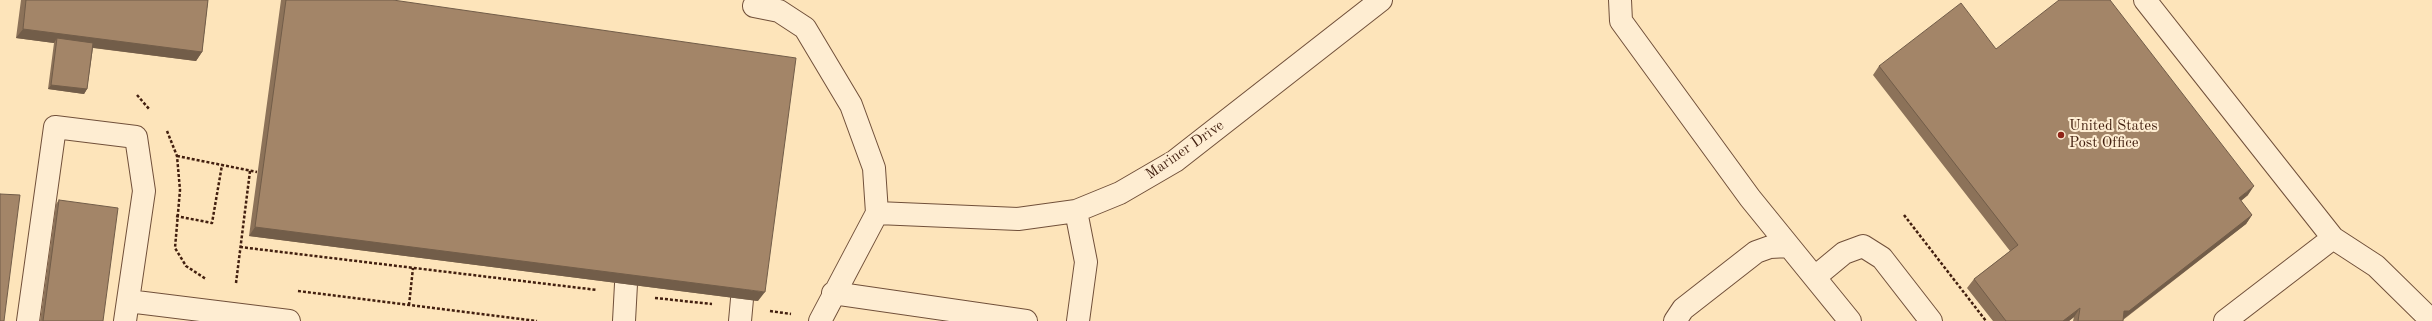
<!DOCTYPE html>
<style>
body{margin:0}
canvas{display:block;background:#fde4ba}
</style>
<canvas width="2432" height="321"></canvas>
<script>
const ctx = document.querySelector('canvas').getContext('2d');
ctx.lineJoin = 'round';
function poly(rows) {
  const path = new Path2D();
  for (const r of rows) {
    path.moveTo(r[0], r[1]);
    for (let i = 2; i < r.length; i += 2) path.lineTo(r[i], r[i + 1]);
  }
  return path;
}
function stroke(path, color, width, dash) {
  ctx.strokeStyle = color;
  ctx.lineWidth = width;
  ctx.lineCap = dash ? 'butt' : 'round';
  ctx.setLineDash(dash || []);
  ctx.stroke(path);
}
function fillPath(path, color) {
  ctx.fillStyle = color;
  ctx.fill(path, 'evenodd');
}
function drawText(font, color, halo, rows, align = 'center') {
  ctx.font = font + ' "Old Standard TT",serif';
  ctx.lineWidth = 4;
  ctx.setLineDash([]);
  ctx.textBaseline = 'middle';
  ctx.strokeStyle = halo;
  ctx.fillStyle = color;
  for (const [text, x, y, turn = 0] of rows) {
    ctx.save();
    ctx.translate(x, y);
    ctx.rotate((+turn || 0) * Math.PI / 180);
    ctx.textAlign = isNaN(turn) ? turn : align;
    if (halo) ctx.strokeText(text, 0, 0);
    ctx.fillText(text, 0, 0);
    ctx.restore();
  }
}
const minor = poly([
 [1620,0,1621,21,1750,198,1789,246],
 [2145,0,2333,238],
 [754,6,779,11,805,28,851,105,874,168,877,213],
 [1076,211,1086,262,1078,321],
 [1815,277,1844,253,1863,246,1882,258,1931,321],
 [833,293,1026,321],
 [128,301,289,321],
 [28,321,55,127,136,137,144,191,125,321],
 [624,321,626,284],
 [740,321,742,299],
 [820,321,877,213,1018,219,1076,211,1120,193,1175,161,1381,0],
 [1675,321,1683,309,1756,252,1770,247,1789,246,1850,321],
 [2225,321,2333,238,2376,266,2432,321]
]);
stroke(minor, '#71503a', 24);
stroke(poly([
 [137,95,150,110],
 [167,131,177,156,180,190,175,248,186,266,206,279],
 [177,156,257,172],
 [1904,215,1986,321],
 [176,216,212,223,222,165],
 [240,247,597,290],
 [236,283,250,171],
 [298,291,537,321],
 [655,298,712,304],
 [409,305,413,268],
 [770,311,791,314]
]), '#421f0f', 2.5, [3, 2]);
stroke(minor, '#feedd2', 22);
fillPath(poly([
 [21,0,208,0,202,52,196,61,93,48,87,89,84,94,48,89,54,43,16,38],
 [281,0,393,0,758,301,249,236],
 [1996,49,2248,195,2241,201,2252,215,2246,224,2123,320,2123,321,2073,321,2074,317,2069,321,1993,321,1967,288,1974,279,2010,251,1873,75,1879,66],
 [59,200,103,321,40,321,56,204]
]), '#8c7259');
fillPath(poly([
 [23,29,202,52,196,61,56,43,57,38,54,43,16,38],
 [51,85,87,89,84,94,48,89],
 [2254,186,2248,195,2233,207,2239,198],
 [2252,215,2246,224,2122,320,2124,311],
 [255,227,765,292,758,301,249,236],
 [2080,308,2074,317,2069,321,2063,321]
]), '#725d49');
const building = poly([
 [26,0,208,0,202,52,23,29,26,0],
 [286,0,393,0,796,58,765,292,255,227,286,0],
 [2059,0,2110,0,2254,186,2239,198,2252,215,2129,311,2124,311,2123,321,2078,321,2080,308,2063,321,2006,321,1974,279,2018,245,1879,66,1961,3,1996,49,2059,0],
 [57,38,93,43,87,89,51,85,57,38],
 [0,194,20,195,4,321,0,321,0,194],
 [59,200,118,208,103,321,43,321,59,200]
]);
fillPath(building, '#a38568');
stroke(building, '#725d49', 1);
for (const [x, y, r, color] of [
 [2061,135,4,"#8f2418"]
]) {
  const dot = new Path2D();
  dot.arc(x, y, r, 0, 2 * Math.PI);
  ctx.fillStyle = color;
  ctx.fill(dot);
  stroke(dot, '#feedd2', 1.5);
}
drawText('15px', '#421f0f', '#feedd2', [
 ["United States",2069,126],
 ["Post Office",2069,143]
], 'left');
drawText('15px', '#421f0f', '#feedd2', [
 ["Mariner Drive",1185,150,-35]
]);
</script>
